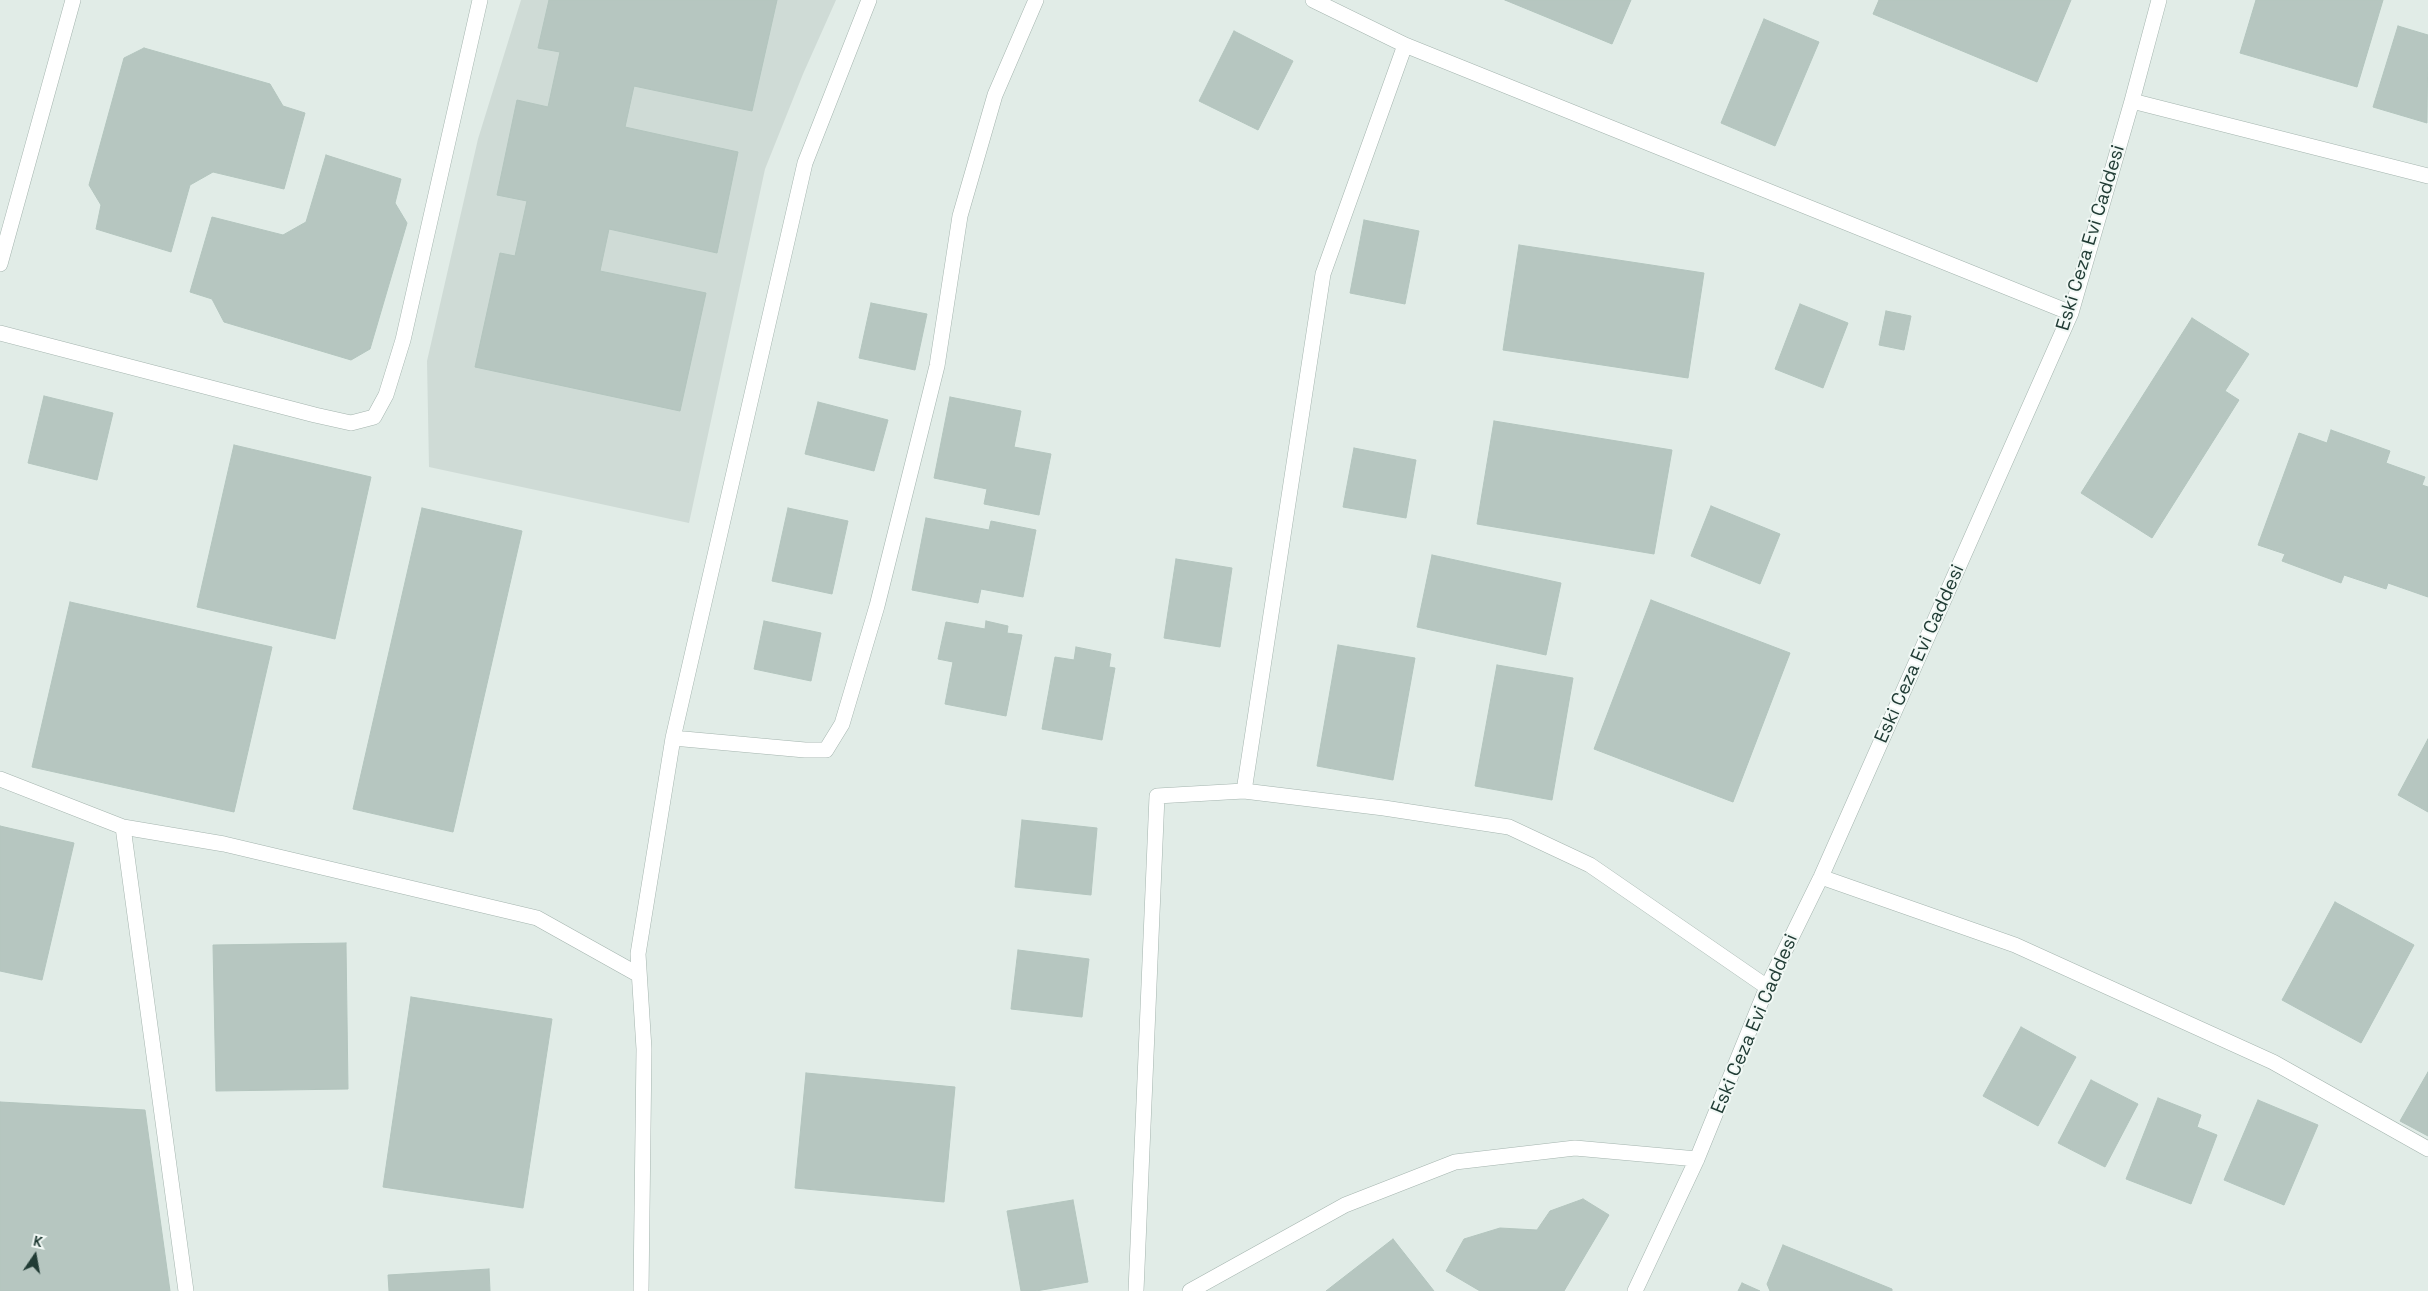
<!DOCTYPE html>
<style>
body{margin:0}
#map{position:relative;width:2428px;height:1291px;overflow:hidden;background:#e1ece7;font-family:"Space Grotesk",sans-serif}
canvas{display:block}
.north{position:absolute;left:10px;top:1231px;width:50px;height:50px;-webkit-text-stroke:4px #f1f8f5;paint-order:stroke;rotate:12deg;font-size:14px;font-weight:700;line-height:20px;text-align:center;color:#213c35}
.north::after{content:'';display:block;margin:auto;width:18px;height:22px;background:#213c35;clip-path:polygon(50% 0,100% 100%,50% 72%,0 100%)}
</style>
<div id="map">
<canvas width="2428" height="1291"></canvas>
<div class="north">K</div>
</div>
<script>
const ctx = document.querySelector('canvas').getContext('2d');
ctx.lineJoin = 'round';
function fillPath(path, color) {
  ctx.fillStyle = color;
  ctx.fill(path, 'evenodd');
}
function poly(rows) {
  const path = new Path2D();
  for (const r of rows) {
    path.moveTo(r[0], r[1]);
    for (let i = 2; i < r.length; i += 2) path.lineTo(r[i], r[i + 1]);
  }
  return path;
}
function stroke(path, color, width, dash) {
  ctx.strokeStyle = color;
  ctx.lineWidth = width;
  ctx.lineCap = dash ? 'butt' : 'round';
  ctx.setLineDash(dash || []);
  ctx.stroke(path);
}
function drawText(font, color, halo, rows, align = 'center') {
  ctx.font = font + ' "Space Grotesk",sans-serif';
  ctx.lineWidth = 4;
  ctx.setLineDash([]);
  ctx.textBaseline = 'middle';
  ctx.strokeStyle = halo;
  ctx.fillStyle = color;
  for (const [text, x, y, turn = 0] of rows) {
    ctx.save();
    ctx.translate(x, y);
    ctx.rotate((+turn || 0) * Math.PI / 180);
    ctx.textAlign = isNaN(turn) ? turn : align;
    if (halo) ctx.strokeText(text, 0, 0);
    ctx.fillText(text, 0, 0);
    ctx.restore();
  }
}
fillPath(poly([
 [521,0,836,0,803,74,765,169,689,523,429,467,427,361,478,139]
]), '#cfdbd6');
const building = poly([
 [549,0,777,0,752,111,634,86,625,127,738,152,717,253,609,229,600,271,706,293,680,411,475,367,500,253,515,256,527,201,497,195,517,100,548,107,560,52,538,48,549,0],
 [1505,0,1631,0,1612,44,1505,0],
 [1879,0,2071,0,2037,82,1873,14,1879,0],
 [2256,0,2383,0,2357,87,2240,53,2256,0],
 [1764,19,1819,42,1775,146,1721,123,1764,19],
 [2398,26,2428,35,2427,123,2373,107,2398,26],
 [1234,31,1293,61,1258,130,1199,101,1234,31],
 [144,48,270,84,283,106,305,113,284,189,213,172,190,185,171,252,96,229,101,205,89,185,124,58,144,48],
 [326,155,401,179,395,203,407,223,370,349,351,360,224,322,212,299,190,292,212,217,283,235,306,222,326,155],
 [1364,220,1419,231,1405,304,1350,293,1364,220],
 [1519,245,1704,273,1688,378,1503,350,1519,245],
 [871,303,927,314,915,370,859,358,871,303],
 [1800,304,1848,323,1823,388,1775,369,1800,304],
 [1886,311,1911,316,1904,350,1879,345,1886,311],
 [2192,318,2249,354,2225,391,2239,400,2152,538,2081,493,2192,318],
 [44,396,113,413,97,480,28,463,44,396],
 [950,397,1021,411,1014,447,1051,454,1039,515,984,504,987,489,934,478,950,397],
 [818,402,888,420,874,471,805,454,818,402],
 [1494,421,1672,450,1654,554,1477,524,1494,421],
 [2331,430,2390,451,2386,463,2425,477,2422,485,2428,487,2428,597,2388,583,2386,589,2344,575,2341,583,2282,561,2285,554,2258,545,2299,433,2327,443,2331,430],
 [234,445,371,477,335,639,197,607,234,445],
 [1354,448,1416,460,1406,518,1343,507,1354,448],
 [1711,506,1780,534,1760,584,1691,556,1711,506],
 [422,508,522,531,453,832,353,809,422,508],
 [788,508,848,521,832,594,772,581,788,508],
 [926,518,989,530,991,521,1036,530,1023,597,981,589,978,603,912,590,926,518],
 [1432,555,1561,583,1546,655,1417,627,1432,555],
 [1176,559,1232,568,1220,647,1164,638,1176,559],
 [1651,600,1790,653,1733,802,1594,749,1651,600],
 [70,602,272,647,234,812,32,767,70,602],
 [764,621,821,633,811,681,754,669,764,621],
 [986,621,1008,626,1007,633,1022,635,1006,716,945,704,953,662,938,659,946,622,985,629,986,621],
 [1338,645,1415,658,1393,780,1317,766,1338,645],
 [1076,647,1111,654,1109,667,1115,668,1102,740,1042,729,1055,657,1074,660,1076,647],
 [1497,665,1573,678,1552,800,1475,786,1497,665],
 [2428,739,2428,812,2398,795,2428,739],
 [1022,820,1097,828,1091,895,1015,887,1022,820],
 [0,826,74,843,42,980,0,971,0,826],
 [2335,902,2414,945,2361,1043,2282,1000,2335,902],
 [346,943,348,1089,216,1091,213,945,346,943],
 [1018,950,1089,959,1082,1017,1011,1009,1018,950],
 [411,997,552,1019,523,1208,383,1187,411,997],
 [2021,1027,2076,1057,2038,1126,1983,1096,2021,1027],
 [2428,1072,2428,1136,2400,1121,2428,1072],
 [806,1073,955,1087,944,1202,795,1188,806,1073],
 [2091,1080,2138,1104,2105,1167,2058,1143,2091,1080],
 [2158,1098,2201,1115,2197,1127,2217,1135,2191,1204,2126,1179,2158,1098],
 [2258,1100,2318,1125,2284,1205,2224,1180,2258,1100],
 [0,1102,145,1110,170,1291,0,1291,0,1102],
 [1583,1199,1609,1215,1564,1291,1480,1291,1446,1271,1464,1239,1500,1228,1537,1230,1550,1211,1583,1199],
 [1073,1200,1088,1282,1036,1291,1021,1291,1007,1211,1073,1200],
 [1393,1239,1434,1291,1326,1291,1393,1239],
 [1783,1245,1892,1289,1892,1291,1770,1291,1767,1284,1783,1245],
 [489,1269,490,1291,389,1291,388,1275,489,1269],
 [1742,1283,1760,1291,1738,1291,1742,1283]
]);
fillPath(building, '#b6c6c0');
stroke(building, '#b3c5be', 1);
const street = poly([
 [1313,0,1405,45,2071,313],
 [2132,101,2428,176],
 [0,264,73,0],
 [0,333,315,415,351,423,374,417,386,395,403,340,480,0],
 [673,738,805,750,826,750,842,724,877,606,937,366,960,216,995,95,1036,0],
 [0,779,123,827,186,1291],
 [1244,791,1384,808,1509,827,1590,865,1767,987],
 [123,827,224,844,537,918,639,975],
 [1821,877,2015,945,2273,1062,2428,1149],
 [641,1291,644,1049,638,954,673,738,805,163,869,0],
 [1136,1291,1157,796,1244,791,1323,274,1405,45],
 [1190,1291,1345,1205,1455,1162,1575,1148,1697,1159],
 [1635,1291,1697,1159,1767,987,1821,877,2071,313,2132,101,2159,0]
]);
stroke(street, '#a4b4ae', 16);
stroke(street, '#fff', 15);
drawText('19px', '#213c35', '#f1f8f5', [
 ["Eski Ceza Evi Caddesi",2091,238,-73],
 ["Eski Ceza Evi Caddesi",1920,654,-66],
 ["Eski Ceza Evi Caddesi",1755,1024,-67]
]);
</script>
